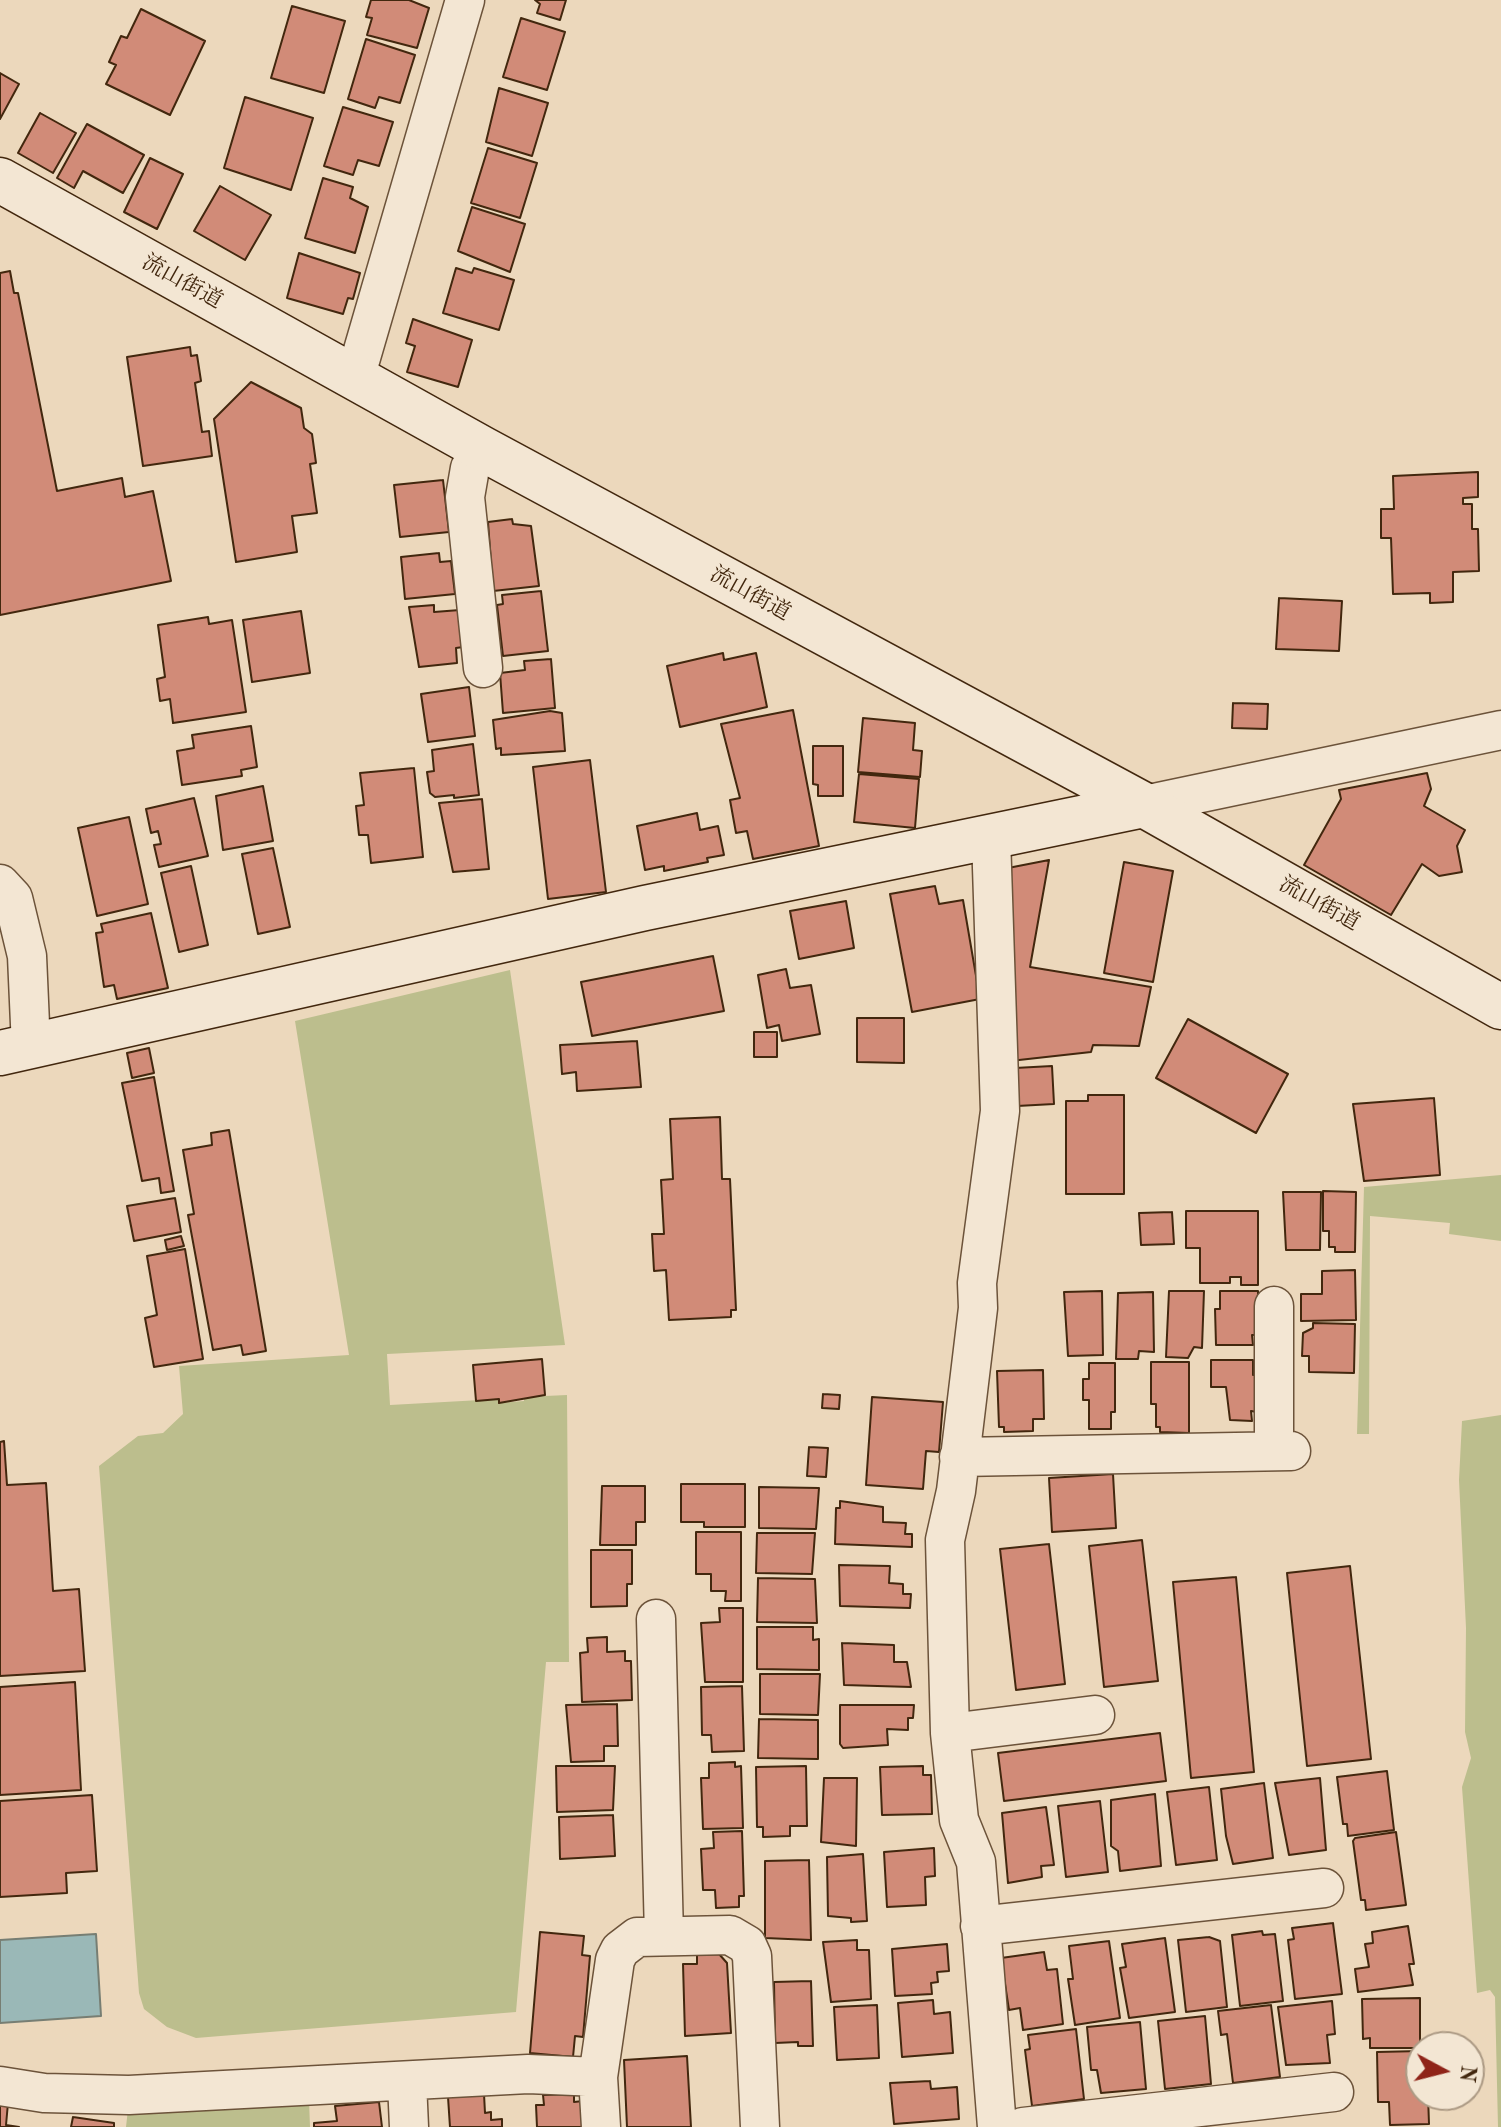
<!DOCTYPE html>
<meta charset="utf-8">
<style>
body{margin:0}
#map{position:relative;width:1501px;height:2127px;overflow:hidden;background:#ecd8bc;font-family:"Old Standard TT",serif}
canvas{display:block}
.north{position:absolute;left:1405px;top:2031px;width:80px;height:80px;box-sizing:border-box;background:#f3e6d3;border:2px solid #ac9a84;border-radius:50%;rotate:97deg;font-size:22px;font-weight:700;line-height:32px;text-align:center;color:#42270e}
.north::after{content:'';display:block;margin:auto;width:28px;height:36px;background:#8f2418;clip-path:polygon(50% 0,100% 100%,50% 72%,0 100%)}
</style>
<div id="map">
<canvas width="1501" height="2127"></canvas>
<div class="north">N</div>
</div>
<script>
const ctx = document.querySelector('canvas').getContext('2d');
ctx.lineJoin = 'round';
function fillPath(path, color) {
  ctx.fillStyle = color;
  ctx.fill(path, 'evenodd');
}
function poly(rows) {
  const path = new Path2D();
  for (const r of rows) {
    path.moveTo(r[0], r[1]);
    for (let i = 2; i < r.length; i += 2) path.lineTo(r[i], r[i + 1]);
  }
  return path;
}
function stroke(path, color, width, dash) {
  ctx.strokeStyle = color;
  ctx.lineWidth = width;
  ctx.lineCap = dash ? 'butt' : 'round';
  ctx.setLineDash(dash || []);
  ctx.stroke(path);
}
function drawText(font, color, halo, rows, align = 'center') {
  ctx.font = font + ' "Old Standard TT","Noto Serif JP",serif';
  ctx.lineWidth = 8;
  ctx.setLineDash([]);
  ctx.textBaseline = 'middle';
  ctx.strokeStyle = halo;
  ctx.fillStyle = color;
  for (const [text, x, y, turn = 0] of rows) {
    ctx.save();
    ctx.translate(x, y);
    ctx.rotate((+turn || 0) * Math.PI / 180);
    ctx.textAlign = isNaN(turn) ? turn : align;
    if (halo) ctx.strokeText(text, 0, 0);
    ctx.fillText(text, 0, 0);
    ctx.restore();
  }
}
fillPath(poly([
 [510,970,565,1345,387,1354,390,1405,499,1399,499,1403,524,1401,524,1397,567,1395,569,1662,546,1662,516,2012,196,2038,167,2027,144,2009,139,1993,99,1466,138,1436,163,1433,183,1414,179,1366,349,1355,295,1021],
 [1501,1175,1501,1241,1449,1234,1450,1223,1370,1216,1369,1434,1357,1434,1364,1187],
 [1501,1415,1501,2127,1498,2127,1495,1997,1490,1990,1477,1993,1462,1787,1471,1758,1465,1732,1466,1628,1459,1480,1462,1421],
 [309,2100,310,2127,126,2127,128,2109]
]), '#bcbe8d');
const water = poly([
 [96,1934,101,2016,0,2023,0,1940,96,1934]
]);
fillPath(water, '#9ab8b7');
stroke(water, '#777e73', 2);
const building = poly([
 [371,0,409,0,429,8,417,48,367,35,372,18,366,17,371,0],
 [535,0,566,0,560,20,537,13,540,4,535,0],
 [292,6,345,21,324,93,271,78,292,6],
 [141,9,205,41,170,115,106,84,116,65,109,62,121,36,127,38,141,9],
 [521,18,565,32,547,90,503,77,521,18],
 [366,39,415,55,400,103,379,97,375,108,348,99,366,39],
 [0,73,19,84,0,119,0,73],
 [499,88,548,103,532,156,486,142,499,88],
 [245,97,313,118,291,190,224,168,245,97],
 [343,107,393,122,379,166,358,160,353,175,324,166,343,107],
 [40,113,76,133,53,173,18,153,40,113],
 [87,124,144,155,123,193,83,171,74,188,57,178,87,124],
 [488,148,537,163,520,218,471,203,488,148],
 [150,158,183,174,157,229,124,212,150,158],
 [323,178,353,187,350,198,368,207,355,253,305,238,323,178],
 [220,186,271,215,245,260,194,231,220,186],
 [472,207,525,224,510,272,458,251,472,207],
 [299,253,360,273,353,299,348,298,343,314,287,298,299,253],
 [456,268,472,273,474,268,514,280,499,330,443,313,456,268],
 [10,271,14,293,18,293,57,491,122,478,125,497,153,491,171,581,0,615,0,273,10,271],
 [413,319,472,340,458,387,407,372,415,346,406,343,413,319],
 [190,347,191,356,197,355,201,381,195,383,202,432,209,431,212,456,143,466,127,357,190,347],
 [251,382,301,408,304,428,312,434,316,463,310,464,317,513,292,516,297,552,236,562,214,419,251,382],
 [1478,472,1478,497,1463,498,1463,504,1472,504,1472,529,1478,529,1479,571,1453,572,1453,602,1430,603,1430,593,1393,594,1391,538,1381,538,1381,509,1394,509,1393,476,1478,472],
 [443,480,449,532,400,537,394,485,443,480],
 [512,519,513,524,531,526,539,586,493,591,488,522,512,519],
 [439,553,440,562,451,561,455,594,405,599,401,557,439,553],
 [541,591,548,651,503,656,497,605,503,604,502,595,541,591],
 [1279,598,1342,601,1339,651,1276,649,1279,598],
 [434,605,434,612,460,610,463,647,456,648,457,663,419,667,409,607,434,605],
 [301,611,310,673,252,682,243,620,301,611],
 [208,617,209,624,232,620,246,712,173,723,170,699,160,701,157,679,165,677,158,625,208,617],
 [723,653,724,660,756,653,767,707,680,727,667,666,723,653],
 [551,659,555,708,503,713,500,673,525,670,524,661,551,659],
 [469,687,475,736,428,742,421,694,469,687],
 [1233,703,1268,704,1267,729,1232,728,1233,703],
 [793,710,819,846,753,859,747,831,736,833,730,800,740,798,721,724,793,710],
 [550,711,562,713,565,751,501,755,501,748,496,749,493,720,550,711],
 [863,718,915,723,913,750,922,751,920,777,858,772,863,718],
 [251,726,257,767,241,770,242,776,182,785,177,751,194,748,192,735,251,726],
 [473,744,479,795,454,798,454,795,435,797,430,793,427,772,434,771,432,750,473,744],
 [813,746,843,746,843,796,818,796,818,785,813,784,813,746],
 [590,760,606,892,548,899,533,767,590,760],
 [414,768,423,857,371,863,368,835,359,835,356,806,364,805,360,773,414,768],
 [1427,773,1431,789,1424,806,1465,830,1457,846,1462,872,1439,876,1422,864,1391,915,1304,865,1341,799,1339,790,1427,773],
 [859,774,919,779,915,828,854,822,859,774],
 [263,786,273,841,223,850,216,796,263,786],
 [194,798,208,856,159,867,154,845,161,844,158,831,151,833,146,809,194,798],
 [482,799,489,869,453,872,439,803,482,799],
 [697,813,700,830,718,826,724,855,707,858,708,862,664,871,664,866,645,870,637,826,697,813],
 [129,817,148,904,97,916,78,828,129,817],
 [273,848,290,927,258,934,242,854,273,848],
 [1049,860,1030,967,1151,987,1139,1046,1093,1045,1091,1052,1010,1061,1008,868,1049,860],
 [1124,862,1173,871,1153,982,1104,973,1124,862],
 [191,866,208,945,179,952,161,873,191,866],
 [935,886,939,904,963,900,980,999,912,1012,890,894,935,886],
 [846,901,854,948,799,959,790,911,846,901],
 [151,913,168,988,117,999,114,985,104,987,96,933,103,932,101,924,151,913],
 [713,956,724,1011,592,1036,581,982,713,956],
 [786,969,790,988,811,985,820,1034,782,1041,779,1025,767,1028,758,975,786,969],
 [857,1018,904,1018,904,1063,857,1062,857,1018],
 [1188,1019,1288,1074,1256,1133,1156,1078,1188,1019],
 [754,1032,777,1032,777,1057,754,1057,754,1032],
 [637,1041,641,1087,577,1091,576,1072,562,1074,560,1045,637,1041],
 [149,1048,154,1073,132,1078,127,1053,149,1048],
 [1052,1066,1054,1104,1017,1106,1015,1068,1052,1066],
 [154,1077,174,1191,161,1193,159,1178,142,1181,122,1083,154,1077],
 [1088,1095,1124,1095,1124,1194,1066,1194,1066,1101,1088,1101,1088,1095],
 [1434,1098,1440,1175,1364,1181,1353,1104,1434,1098],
 [720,1117,722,1179,730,1179,736,1310,731,1310,731,1317,669,1320,666,1270,654,1271,652,1234,664,1234,661,1180,673,1179,670,1119,720,1117],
 [229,1130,266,1351,243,1355,241,1345,213,1350,188,1215,194,1214,183,1150,212,1145,211,1133,229,1130],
 [1323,1191,1356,1192,1355,1252,1335,1252,1335,1247,1329,1247,1329,1231,1323,1231,1323,1191],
 [1283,1192,1321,1192,1320,1250,1286,1250,1283,1192],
 [175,1198,181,1232,134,1241,127,1206,175,1198],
 [1186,1211,1258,1211,1258,1285,1241,1285,1241,1277,1230,1277,1230,1283,1200,1283,1200,1248,1186,1248,1186,1211],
 [1172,1212,1174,1244,1141,1245,1139,1213,1172,1212],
 [181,1236,184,1246,167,1250,165,1240,181,1236],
 [185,1249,203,1359,154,1367,145,1318,157,1315,147,1256,185,1249],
 [1355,1270,1356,1320,1301,1321,1301,1294,1322,1294,1322,1271,1355,1270],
 [1102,1291,1103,1355,1068,1356,1064,1292,1102,1291],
 [1169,1291,1204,1291,1202,1348,1194,1347,1188,1358,1166,1357,1169,1291],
 [1220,1291,1258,1291,1259,1335,1252,1335,1253,1345,1216,1345,1215,1309,1220,1309,1220,1291],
 [1153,1292,1154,1352,1139,1351,1138,1359,1116,1359,1118,1293,1153,1292],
 [1313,1323,1355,1324,1354,1373,1309,1372,1309,1356,1302,1356,1303,1333,1313,1328,1313,1323],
 [542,1359,545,1395,499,1403,499,1399,476,1401,473,1365,542,1359],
 [1211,1360,1253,1360,1253,1375,1258,1375,1257,1412,1251,1411,1252,1421,1230,1420,1226,1387,1211,1387,1211,1360],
 [1151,1362,1189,1362,1189,1433,1160,1432,1160,1427,1156,1427,1156,1404,1151,1404,1151,1362],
 [1089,1363,1115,1363,1115,1412,1111,1412,1111,1429,1089,1429,1089,1400,1083,1400,1083,1379,1089,1379,1089,1363],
 [1043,1370,1044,1419,1033,1419,1033,1431,1004,1432,1004,1427,999,1427,997,1371,1043,1370],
 [823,1394,840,1395,839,1409,822,1408,823,1394],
 [872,1397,943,1402,939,1452,926,1451,923,1489,866,1485,872,1397],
 [4,1441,7,1485,46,1483,53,1591,79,1589,85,1671,0,1676,0,1442,4,1441],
 [809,1447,828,1448,826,1477,807,1476,809,1447],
 [1113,1474,1116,1528,1052,1532,1049,1478,1113,1474],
 [681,1484,745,1484,745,1527,704,1527,704,1522,681,1522,681,1484],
 [602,1486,645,1486,645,1522,636,1522,636,1545,600,1545,602,1486],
 [759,1487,819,1488,816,1529,759,1528,759,1487],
 [840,1501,883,1507,883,1522,906,1523,905,1534,912,1534,912,1547,835,1544,836,1508,840,1508,840,1501],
 [696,1532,741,1532,741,1601,725,1601,726,1591,711,1591,711,1574,696,1574,696,1532],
 [757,1533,815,1533,812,1574,756,1573,757,1533],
 [1142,1540,1158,1681,1104,1687,1089,1546,1142,1540],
 [1049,1544,1065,1684,1016,1690,1000,1549,1049,1544],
 [591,1550,632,1550,632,1584,627,1584,627,1606,591,1607,591,1550],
 [839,1565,890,1566,889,1583,903,1584,903,1594,911,1594,910,1608,840,1606,839,1565],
 [1350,1566,1371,1759,1307,1766,1287,1573,1350,1566],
 [1236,1577,1254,1772,1191,1778,1173,1582,1236,1577],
 [758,1578,815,1579,817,1623,757,1622,758,1578],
 [719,1608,743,1608,743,1682,705,1682,701,1623,720,1622,719,1608],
 [757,1627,813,1627,813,1640,819,1639,819,1670,757,1669,757,1627],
 [607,1637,607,1652,625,1651,625,1661,631,1661,632,1700,582,1702,580,1653,588,1652,587,1638,607,1637],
 [842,1643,894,1645,894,1662,907,1662,911,1687,844,1685,842,1643],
 [760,1674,820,1674,818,1715,760,1714,760,1674],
 [75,1682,81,1790,0,1795,0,1687,75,1682],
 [742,1686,744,1751,712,1752,711,1735,702,1735,701,1687,742,1686],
 [617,1704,618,1746,604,1746,604,1761,571,1762,566,1705,617,1704],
 [840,1705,914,1705,913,1718,908,1718,908,1730,887,1729,888,1745,843,1748,840,1744,840,1705],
 [759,1719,818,1720,818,1759,758,1758,759,1719],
 [1160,1733,1166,1781,1004,1801,998,1753,1160,1733],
 [735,1762,735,1767,741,1766,743,1828,703,1829,701,1778,709,1778,709,1763,735,1762],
 [556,1766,615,1766,613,1810,557,1812,556,1766],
 [806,1766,807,1826,790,1826,790,1836,763,1837,763,1827,757,1827,756,1767,806,1766],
 [923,1766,923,1775,931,1775,932,1814,882,1815,880,1767,923,1766],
 [1387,1771,1394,1830,1348,1836,1347,1824,1343,1824,1337,1777,1387,1771],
 [824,1778,857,1778,856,1846,821,1842,824,1778],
 [1320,1778,1326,1850,1289,1855,1275,1783,1320,1778],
 [1264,1783,1273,1858,1233,1864,1226,1836,1221,1789,1264,1783],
 [1209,1787,1217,1860,1176,1865,1167,1792,1209,1787],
 [1155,1794,1161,1866,1120,1871,1118,1851,1111,1846,1111,1800,1155,1794],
 [92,1795,97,1871,66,1873,67,1893,0,1897,0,1801,92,1795],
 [1100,1801,1108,1872,1066,1877,1058,1806,1100,1801],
 [1046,1807,1054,1865,1041,1866,1042,1877,1008,1883,1002,1813,1046,1807],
 [613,1815,615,1856,560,1859,559,1817,613,1815],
 [742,1831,744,1896,739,1896,739,1907,716,1908,715,1890,703,1890,701,1849,714,1848,713,1832,742,1831],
 [1396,1832,1406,1905,1366,1910,1365,1900,1361,1900,1353,1841,1355,1838,1396,1832],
 [934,1848,935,1876,925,1877,926,1905,887,1907,884,1852,934,1848],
 [863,1854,867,1921,851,1922,851,1918,828,1916,827,1857,863,1854],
 [809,1860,811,1940,765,1938,765,1861,809,1860],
 [1333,1923,1342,1994,1295,1999,1288,1940,1294,1939,1292,1928,1333,1923],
 [1408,1926,1414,1964,1409,1964,1413,1985,1358,1992,1355,1969,1369,1967,1365,1944,1373,1943,1372,1932,1408,1926],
 [1262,1931,1263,1935,1275,1934,1283,2001,1240,2006,1232,1935,1262,1931],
 [540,1932,584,1936,582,1955,590,1956,583,2037,575,2036,573,2057,530,2053,540,1932],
 [1209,1937,1220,1941,1227,2007,1186,2012,1178,1940,1209,1937],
 [1165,1938,1175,2012,1129,2018,1120,1968,1126,1967,1122,1944,1165,1938],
 [857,1940,857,1950,869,1950,871,1999,831,2002,823,1942,857,1940],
 [1109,1941,1120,2018,1075,2025,1068,1979,1073,1979,1069,1946,1109,1941],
 [947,1944,949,1971,937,1972,938,1982,931,1983,932,1994,895,1996,892,1949,947,1944],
 [1044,1952,1047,1970,1057,1969,1063,2024,1023,2030,1020,2008,1009,2010,1001,1958,1044,1952],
 [719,1954,727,1963,731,2033,685,2036,683,1964,697,1964,697,1955,719,1954],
 [811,1981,813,2046,798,2046,798,2042,775,2043,774,1982,811,1981],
 [1420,1998,1420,2048,1370,2048,1370,2038,1363,2039,1362,1999,1420,1998],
 [933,2000,934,2014,950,2012,953,2053,902,2057,898,2003,933,2000],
 [1332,2001,1335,2034,1327,2035,1330,2063,1286,2065,1278,2007,1332,2001],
 [877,2005,879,2058,837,2060,834,2007,877,2005],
 [1271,2005,1280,2077,1233,2083,1227,2034,1221,2035,1218,2011,1271,2005],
 [1205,2016,1211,2084,1165,2089,1158,2021,1205,2016],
 [1140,2022,1146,2089,1101,2093,1097,2070,1091,2070,1087,2027,1140,2022],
 [1076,2029,1084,2099,1032,2106,1025,2050,1030,2049,1028,2035,1076,2029],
 [1421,2051,1421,2095,1428,2095,1429,2124,1390,2125,1389,2102,1378,2102,1377,2052,1421,2051],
 [687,2056,691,2127,627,2127,624,2060,687,2056],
 [930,2081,931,2089,957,2087,959,2119,894,2124,890,2083,930,2081],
 [484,2094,485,2113,491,2112,491,2120,502,2119,502,2127,450,2127,448,2097,484,2094],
 [574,2094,574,2102,583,2101,584,2127,537,2127,536,2105,544,2105,543,2095,574,2094],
 [0,2102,8,2103,6,2125,19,2127,0,2127,0,2102],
 [379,2102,382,2127,314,2127,314,2123,337,2121,335,2106,379,2102],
 [73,2117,114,2123,114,2127,71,2127,73,2117]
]);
fillPath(building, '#d18b78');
stroke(building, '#42270e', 2);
const street = poly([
 [355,378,465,0],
 [483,449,470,468,465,497,483,668],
 [1144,805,1501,730],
 [991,837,1000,1111,977,1283,978,1308,956,1491,945,1540,950,1733,959,1820,976,1862,997,2127],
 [0,884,13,898,27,956,31,1047],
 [1274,1451,1274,1306],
 [959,1457,1291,1451],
 [656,1619,664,1936],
 [950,1733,1095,1715],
 [980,1926,1324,1888],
 [407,2082,409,2127],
 [0,2086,44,2093,129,2095,528,2074,598,2077],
 [601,2127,598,2077,615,1960,620,1950,637,1937,730,1935,747,1945,752,1956,760,2127],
 [1023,2127,1334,2092]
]);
const secondary = poly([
 [0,180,483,449,1144,805,1501,1007],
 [0,1053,645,908,1144,805]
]);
stroke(street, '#6c533a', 41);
stroke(secondary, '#42270e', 47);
stroke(street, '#f3e6d3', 38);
stroke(secondary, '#f3e6d3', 44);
drawText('22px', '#42270e', '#f3e6d3', [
 ["流山街道",182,282,29],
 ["流山街道",750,594,29],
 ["流山街道",1319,904,29]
]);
</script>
